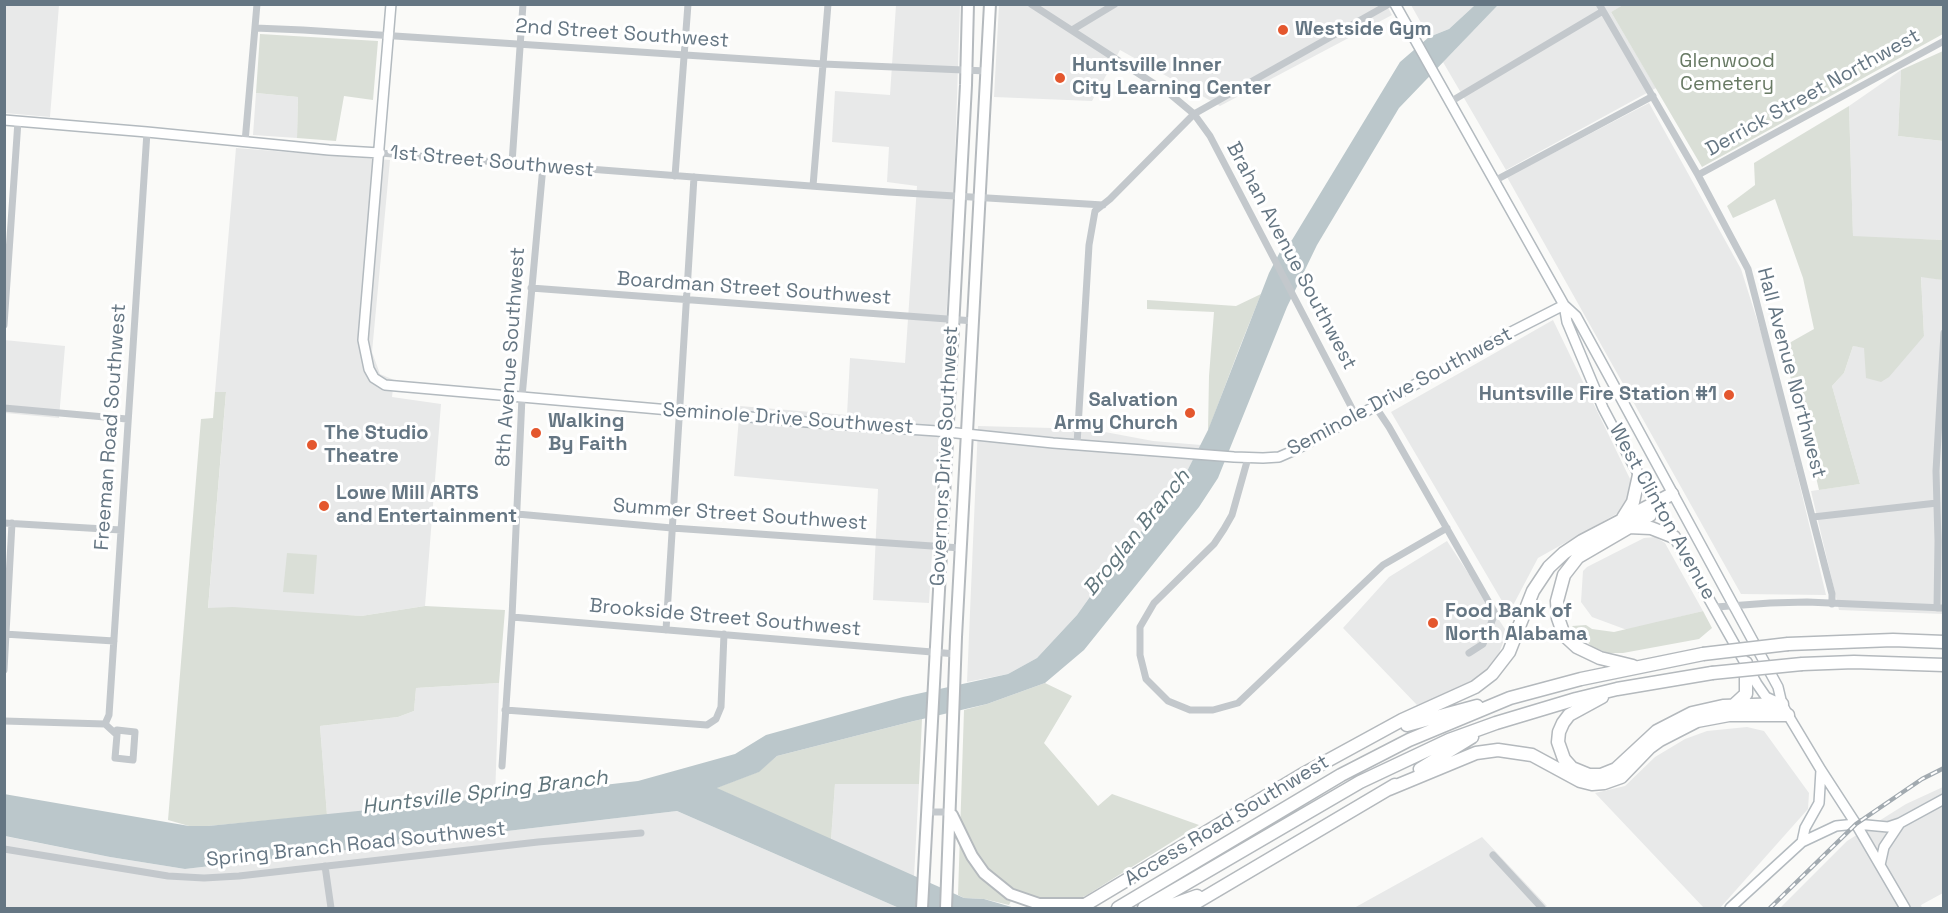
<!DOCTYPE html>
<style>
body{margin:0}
#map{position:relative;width:1948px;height:913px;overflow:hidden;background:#fafaf8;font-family:"Space Grotesk",sans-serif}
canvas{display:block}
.frame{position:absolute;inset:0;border:6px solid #657683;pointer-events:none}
</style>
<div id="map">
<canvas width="1948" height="913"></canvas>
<div class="frame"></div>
</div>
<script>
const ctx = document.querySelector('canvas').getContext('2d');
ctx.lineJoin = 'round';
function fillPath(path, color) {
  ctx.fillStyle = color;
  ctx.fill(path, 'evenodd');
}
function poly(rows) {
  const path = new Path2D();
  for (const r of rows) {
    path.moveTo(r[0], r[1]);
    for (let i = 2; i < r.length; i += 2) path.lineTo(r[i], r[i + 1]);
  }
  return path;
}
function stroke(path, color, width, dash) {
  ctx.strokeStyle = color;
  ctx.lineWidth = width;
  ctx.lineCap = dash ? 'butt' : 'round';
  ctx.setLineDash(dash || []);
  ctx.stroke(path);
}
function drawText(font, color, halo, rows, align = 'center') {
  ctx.font = font + ' "Space Grotesk",sans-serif';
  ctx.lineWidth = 6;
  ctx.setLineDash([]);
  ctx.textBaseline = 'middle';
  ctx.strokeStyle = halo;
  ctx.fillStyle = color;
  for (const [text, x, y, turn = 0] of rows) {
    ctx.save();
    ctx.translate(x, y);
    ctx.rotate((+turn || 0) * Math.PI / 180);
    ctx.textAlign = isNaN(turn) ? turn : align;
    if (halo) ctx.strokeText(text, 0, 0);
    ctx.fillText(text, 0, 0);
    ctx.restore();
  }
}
fillPath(poly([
 [1100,4,1386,4,1392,15,1220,106,1120,50,1092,101,994,97,999,5],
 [4,5,59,5,50,117,5,113],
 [896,5,960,5,954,188,929,603,873,600,878,489,734,476,740,406,847,415,850,358,905,363,917,186,887,182,889,147,832,142,835,91,890,95],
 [1411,5,1475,5,1449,29,1429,37],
 [1498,5,1625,5,1611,12,1656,88,1506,170,1443,62],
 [1901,70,1898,136,1943,141,1943,240,1853,237,1849,106],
 [256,93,298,97,297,138,253,135],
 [1649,103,1741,269,1770,361,1826,595,1741,594,1507,177],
 [236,148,390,160,372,352,380,374,394,380,392,397,441,404,425,606,361,616,208,609,226,393,215,392],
 [1943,274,1943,614,1839,610,1811,491,1860,484,1832,386,1844,373,1853,346,1864,347,1924,336,1921,276,1942,280],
 [1553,320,1631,481,1629,498,1618,513,1538,558,1509,613,1391,412],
 [4,340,65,346,59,418,5,413],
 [978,426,1089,429,1153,441,1201,445,1177,491,1117,559,1077,615,1037,658,1008,674,967,682],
 [1655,537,1665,543,1703,611,1627,630,1592,617,1581,602,1583,571,1587,567,1644,538],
 [1447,541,1507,632,1499,653,1486,672,1470,684,1417,705,1343,628,1389,577],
 [499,683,495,797,327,815,320,726,398,717,414,711,416,688],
 [1747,727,1764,731,1809,793,1808,809,1720,908,1704,908,1595,793,1625,786,1655,757,1685,739,1707,731],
 [835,784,919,784,914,877,831,840],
 [1943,787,1943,893,1921,905,1922,908,1780,908,1847,841,1906,804],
 [677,811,899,908,5,908,4,836,110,857,185,869],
 [1482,837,1547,906,1544,908,1354,908]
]), '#e8e9e9');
fillPath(poly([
 [1625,4,1943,5,1943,34,1702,167,1611,12],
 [260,34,378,41,373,100,344,96,336,141,297,138,298,97,256,93],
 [1943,51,1943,141,1898,136,1901,70],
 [1849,106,1853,236,1943,240,1943,274,1942,280,1921,277,1924,336,1889,377,1881,382,1866,378,1864,348,1853,346,1844,373,1832,386,1860,484,1819,490,1797,397,1782,352,1791,342,1814,329,1803,278,1775,199,1733,218,1727,206,1755,185,1754,163],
 [1261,294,1239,349,1208,431,1209,376,1214,312,1147,309,1147,300,1236,306],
 [215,392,226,392,208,608,233,607,361,616,425,606,505,610,499,683,416,688,414,711,398,717,320,726,327,815,208,826,189,826,168,820,201,419,213,418],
 [287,553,317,555,314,594,283,592],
 [1703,611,1712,628,1699,639,1623,653,1608,653,1592,647,1572,626,1586,625,1592,629,1614,632],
 [1045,683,1072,696,1044,743,1098,806,1112,794,1199,825,1087,895,1061,908,1035,908,1012,899,1009,905,984,899,964,898,958,895,964,710,987,704],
 [922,719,919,784,835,784,831,840,716,788,758,772,777,756]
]), '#dadfd7');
fillPath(poly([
 [1475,5,1498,5,1399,108,1317,245,1287,307,1218,478,1199,507,1084,650,1045,683,987,704,914,721,777,756,759,772,717,788,964,898,984,899,1015,908,899,908,677,811,185,869,110,857,5,836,4,794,189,826,208,826,518,795,638,781,735,754,766,735,903,697,1008,674,1037,658,1077,615,1117,559,1177,491,1208,430,1269,273,1281,250,1292,240,1400,62,1429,37,1449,29]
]), '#bbc7cb');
const secondary = poly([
 [391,4,363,340,369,369,374,378,385,385,818,423,937,431,1053,443,1234,457,1263,458,1279,457,1295,450,1511,332,1564,305],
 [1395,4,1564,305,1576,316,1604,367,1778,687,1782,704,1788,715,1821,770,1856,824,1905,908],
 [4,120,147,132,329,150,380,153],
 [1564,305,1567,322,1603,408,1631,461,1757,684,1766,697,1779,703],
 [1802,842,1805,828,1819,803,1821,770],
 [1880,865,1884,847,1900,823],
 [1730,908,1802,842,1836,826,1856,824,1888,827,1900,823,1944,799]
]);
const primary = poly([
 [952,815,972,856,984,873,1010,894,1039,904,1088,904],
 [922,908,966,85,968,4],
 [946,908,956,637,990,4]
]);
const highway = poly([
 [1623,518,1633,502,1639,475],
 [1628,527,1651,528,1674,537],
 [1788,644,1893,640,1944,642],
 [1802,664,1854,662,1944,665],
 [1633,666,1600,658,1577,647,1564,635,1558,618,1557,601,1564,575,1578,557,1650,515],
 [1602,697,1569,715,1563,723,1559,732,1558,742,1564,759,1572,768,1589,775,1601,775,1616,769,1657,731,1692,713,1723,706,1782,704],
 [1734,705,1746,694,1746,663],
 [1407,725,1477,706],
 [1420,769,1472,737],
 [1389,789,1476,753,1498,750,1532,755,1580,781,1592,784,1604,783,1621,777,1649,748,1660,740,1697,721,1729,715,1788,715],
 [1080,908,1305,773,1402,720,1475,687,1492,674,1509,652,1533,591,1549,567,1564,553,1582,541,1672,494],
 [1118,908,1341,775,1409,740,1510,698,1581,679,1703,654],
 [1144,908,1360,782,1449,740,1496,723,1576,699,1617,689,1712,673],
 [1164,908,1197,896],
 [1187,908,1395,785]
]);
stroke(secondary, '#b3babf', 12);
stroke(primary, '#b5babe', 14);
stroke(highway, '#b4b9bd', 15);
stroke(poly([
 [1031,4,1170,94,1194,114,1210,136,1356,416],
 [1599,4,1698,175,1748,269,1832,594,1832,604],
 [255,28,303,30,823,64,987,71],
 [1072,30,1115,4],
 [1450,102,1603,11],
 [245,142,257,4],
 [380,153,889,192,1103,205],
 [512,163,523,4],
 [1698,175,1944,41],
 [675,176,688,4],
 [1496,180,1653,96],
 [813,186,828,4],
 [531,288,974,321],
 [4,325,18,121],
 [1375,406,1389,427,1495,613,1483,644,1469,653],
 [4,408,127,419],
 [1077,444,1089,245,1095,211,1110,199,1194,114,1389,4],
 [1248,458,1232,515,1224,529,1214,544,1154,603,1140,627,1140,655,1146,679,1168,701,1190,710,1213,710,1238,703,1383,565,1447,528],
 [517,514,672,528,961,548],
 [1813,517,1937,503],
 [4,523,121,530],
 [1716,607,1770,603,1807,602,1944,608],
 [1937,608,1938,541,1936,471,1944,333],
 [512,617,956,654],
 [666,630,694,177],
 [4,634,114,641],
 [4,670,12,523],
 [505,710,707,725,716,719,721,707,724,634],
 [4,721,105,724],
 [105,724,109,715,147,132],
 [105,724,117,735,115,758,133,760,135,732,117,730,117,735],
 [502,766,512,617,522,397,543,166],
 [927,812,950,812],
 [4,849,168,876,204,878,239,876,538,842,641,833],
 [1493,855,1542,908],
 [325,866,331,908]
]), '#c3c8cc', 7);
stroke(secondary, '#fff', 9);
stroke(primary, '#fff', 10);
stroke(highway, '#fff', 12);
const rail = poly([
 [1770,908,1856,824,1922,779,1944,768]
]);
stroke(rail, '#a2aab0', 4.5);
stroke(rail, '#fff', 2, [7]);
const highwayBridge = poly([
 [1703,654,1788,644],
 [1712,673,1802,664]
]);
stroke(highwayBridge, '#b4b9bd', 15, []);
stroke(highwayBridge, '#fff', 12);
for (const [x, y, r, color] of [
 [1283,30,6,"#e4572e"],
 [1060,78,6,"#e4572e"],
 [1729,395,6,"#e4572e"],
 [1190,413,6,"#e4572e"],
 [536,433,6,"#e4572e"],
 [312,445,6,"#e4572e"],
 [324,506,6,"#e4572e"],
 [1433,623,6,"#e4572e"]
]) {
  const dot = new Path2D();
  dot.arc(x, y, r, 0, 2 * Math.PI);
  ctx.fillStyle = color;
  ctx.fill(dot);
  stroke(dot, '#fff', 2);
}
drawText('bold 20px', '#657683', '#fff', [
 ["Westside Gym",1295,30],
 ["Huntsville Inner",1072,66],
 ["City Learning Center",1072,89],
 ["Huntsville Fire Station #1",1717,395,"right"],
 ["Salvation",1178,401,"right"],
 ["Army Church",1178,424,"right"],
 ["Walking",548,422],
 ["By Faith",548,445],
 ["The Studio",324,434],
 ["Theatre",324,457],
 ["Lowe Mill ARTS",336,494],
 ["and Entertainment",336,517],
 ["Food Bank of",1445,612],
 ["North Alabama",1445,635]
], 'left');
drawText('20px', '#657683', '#fff', [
 ["2nd Street Southwest",622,34,4],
 ["Derrick Street Northwest",1813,93,-29],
 ["1st Street Southwest",492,162,5],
 ["Brahan Avenue Southwest",1291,256,62],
 ["Boardman Street Southwest",754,289,4],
 ["8th Avenue Southwest",511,357,-86],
 ["Hall Avenue Northwest",1791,373,75],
 ["Seminole Drive Southwest",1400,392,-28],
 ["Seminole Drive Southwest",788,419,4],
 ["Freeman Road Southwest",111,427,-86],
 ["Governors Drive Southwest",945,456,-87],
 ["West Clinton Avenue",1662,512,61],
 ["Summer Street Southwest",740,515,4],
 ["Brookside Street Southwest",725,618,5],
 ["Access Road Southwest",1227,821,-31],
 ["Spring Branch Road Southwest",356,845,-6]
]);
drawText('20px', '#687a64', '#fff', [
 ["Glenwood",1727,62],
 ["Cemetery",1727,85]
]);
drawText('italic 21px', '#60757c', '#fff', [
 ["Broglan Branch",1137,533,-51],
 ["Huntsville Spring Branch",485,793,-7]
]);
</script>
